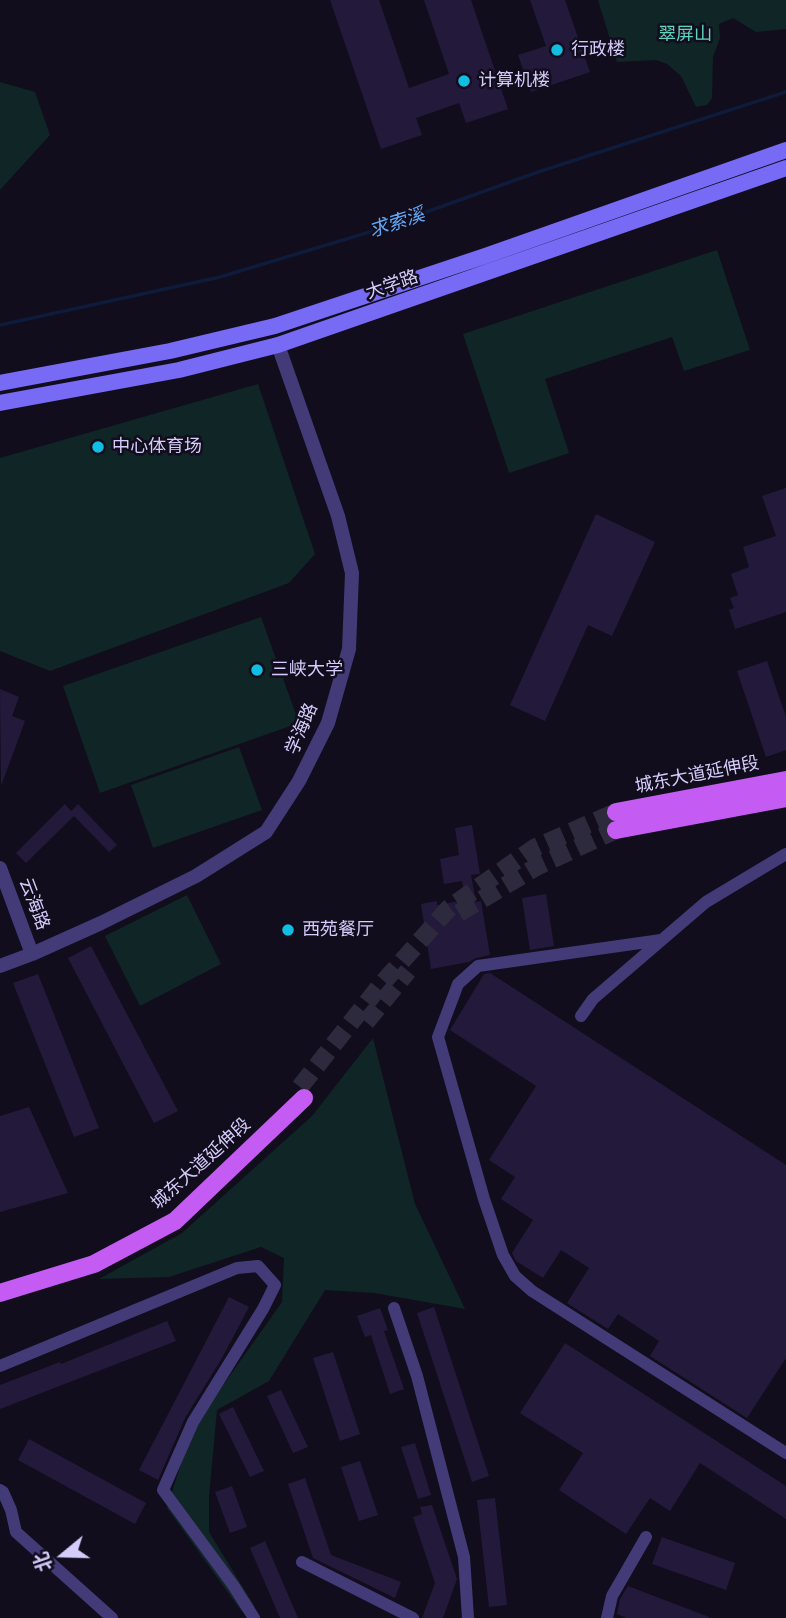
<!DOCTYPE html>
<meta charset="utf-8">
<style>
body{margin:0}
#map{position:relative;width:786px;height:1618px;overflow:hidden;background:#110d1c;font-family:Figtree,"Noto Sans SC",sans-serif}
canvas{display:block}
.north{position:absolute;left:28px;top:1520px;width:70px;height:70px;-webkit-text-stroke:5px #110d1c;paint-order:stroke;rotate:251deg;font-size:19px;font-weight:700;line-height:28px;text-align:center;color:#d4ccfb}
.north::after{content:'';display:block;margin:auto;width:24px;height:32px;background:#d4ccfb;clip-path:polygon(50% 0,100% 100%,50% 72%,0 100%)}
</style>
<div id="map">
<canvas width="786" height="1618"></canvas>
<div class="north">北</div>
</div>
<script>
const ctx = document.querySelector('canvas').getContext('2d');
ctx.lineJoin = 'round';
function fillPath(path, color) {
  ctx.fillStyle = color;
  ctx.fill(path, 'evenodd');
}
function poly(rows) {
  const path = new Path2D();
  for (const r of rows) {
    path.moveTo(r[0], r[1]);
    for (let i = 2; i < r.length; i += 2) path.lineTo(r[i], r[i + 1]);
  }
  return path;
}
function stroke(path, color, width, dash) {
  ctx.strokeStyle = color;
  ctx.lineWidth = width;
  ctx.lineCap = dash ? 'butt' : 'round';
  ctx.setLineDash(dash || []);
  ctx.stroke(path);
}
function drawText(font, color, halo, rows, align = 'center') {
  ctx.font = font + ' Figtree,"Noto Sans SC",sans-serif';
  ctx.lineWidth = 5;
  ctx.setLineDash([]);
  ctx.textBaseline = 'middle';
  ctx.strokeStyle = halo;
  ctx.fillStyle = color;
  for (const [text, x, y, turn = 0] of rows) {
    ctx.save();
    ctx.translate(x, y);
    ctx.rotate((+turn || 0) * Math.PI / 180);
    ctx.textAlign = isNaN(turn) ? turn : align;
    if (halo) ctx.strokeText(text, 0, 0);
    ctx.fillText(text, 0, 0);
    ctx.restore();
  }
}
fillPath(poly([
 [598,0,786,0,786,29,756,32,733,18,719,24,720,38,713,57,712,98,707,105,696,107,681,76,667,64,656,60,617,62],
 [0,82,35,92,50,135,0,190],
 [717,250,750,350,684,371,672,337,545,379,569,453,509,473,463,334],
 [258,384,315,554,289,583,50,671,0,651,0,458],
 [261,617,299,723,100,793,63,686],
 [239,747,262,810,153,848,131,785],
 [187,895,221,964,140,1006,105,936],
 [373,1038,415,1204,465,1309,374,1293,325,1290,269,1381,217,1410,209,1496,209,1532,255,1607,242,1612,167,1508,192,1429,282,1302,284,1258,261,1247,169,1277,99,1279,182,1233,312,1116]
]), '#102525');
stroke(poly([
 [0,325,220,277,373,231,538,172,786,92]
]), '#0e1b3a', 3.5);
fillPath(poly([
 [330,0,379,0,409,88,449,74,424,0,471,0,508,109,466,123,459,103,416,118,422,135,381,149],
 [530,0,565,0,590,72,531,92,518,55,546,46],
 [786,488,786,612,735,629,729,610,734,608,730,598,738,595,731,574,749,567,743,547,776,536,762,496],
 [596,514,655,542,612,636,588,625,545,721,510,705],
 [767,661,786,717,786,750,766,757,737,671],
 [0,689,19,697,12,716,25,721,1,786],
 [65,804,71,811,78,804,117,845,109,852,74,816,26,863,16,853],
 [472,825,480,874,471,875,476,902,481,901,490,955,476,958,469,962,431,969,421,904,437,901,437,905,465,900,462,881,444,884,440,859,459,855,455,828],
 [546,894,554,946,530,950,522,898],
 [91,946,178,1111,154,1123,68,958],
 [490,973,786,1165,786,1358,747,1418,650,1356,659,1341,618,1314,608,1329,567,1303,589,1268,561,1250,543,1278,516,1261,512,1253,533,1220,501,1199,515,1177,489,1160,536,1086,450,1030,484,974],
 [38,974,99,1128,74,1137,13,983],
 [29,1107,68,1193,0,1212,0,1116],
 [229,1297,249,1307,222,1358,185,1418,158,1480,139,1470],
 [434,1307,489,1476,472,1482,417,1313],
 [380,1308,388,1330,384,1331,404,1389,390,1394,371,1335,365,1337,357,1316],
 [167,1321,176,1341,0,1409,0,1385,60,1362,61,1364],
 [565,1343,786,1486,786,1519,700,1463,670,1511,650,1498,626,1534,559,1490,583,1453,520,1413],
 [333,1352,360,1434,340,1441,313,1358],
 [281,1390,308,1447,293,1453,267,1396],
 [233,1407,264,1471,250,1477,219,1414],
 [29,1439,146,1503,135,1524,18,1460],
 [415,1443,431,1495,418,1499,401,1447],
 [360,1461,378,1515,359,1521,341,1467],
 [305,1478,331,1555,401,1582,395,1598,313,1558,288,1484],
 [232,1486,247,1527,230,1533,215,1492],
 [495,1498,507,1605,489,1607,477,1500],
 [432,1505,457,1579,443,1618,422,1618,435,1583,413,1517,422,1514,420,1507],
 [662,1537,735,1563,726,1590,652,1564],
 [265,1541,298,1618,280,1618,250,1548],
 [628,1586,709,1617,709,1618,627,1618,617,1614,620,1599]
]), '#231a3b');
stroke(poly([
 [459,913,538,866,616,830],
 [366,1022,408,971],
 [300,1087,379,987,449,908,534,848,616,812]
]), '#2e2a3d', 18, [18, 9]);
stroke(poly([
 [661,940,478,966,458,984,438,1037,484,1199,503,1255,515,1276,532,1291,786,1453],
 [581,1016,593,999,706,902,786,854],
 [394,1308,417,1376,464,1557,468,1618],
 [0,1366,237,1268,258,1266,275,1285,263,1309,193,1422,163,1490,233,1585,254,1618],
 [0,1490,3,1492,11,1510,16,1532,112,1618],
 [302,1562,413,1618],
 [607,1618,612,1596,646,1537]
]), '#423b78', 12);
stroke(poly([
 [0,868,32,954],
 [0,966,32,954,101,923,196,876,266,832,299,781,328,723,349,649,352,573,338,516,278,345]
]), '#423b78', 14);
stroke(poly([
 [0,383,170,351,275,326,485,256,786,150],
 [0,403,179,370,278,345,786,168]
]), '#776af4', 16);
stroke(poly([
 [616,812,786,780],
 [616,830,786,798],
 [0,1293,94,1264,175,1221,304,1098]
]), '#c45bf2', 18);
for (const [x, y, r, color] of [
 [557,50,7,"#11bee2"],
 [464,81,7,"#11bee2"],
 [98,447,7,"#11bee2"],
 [257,670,7,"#11bee2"],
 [288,930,7,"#11bee2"]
]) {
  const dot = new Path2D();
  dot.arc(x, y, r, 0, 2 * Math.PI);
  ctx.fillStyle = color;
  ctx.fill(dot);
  stroke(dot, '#110d1c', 2.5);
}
drawText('18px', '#5fd4bf', '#110d1c', [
 ["翠屏山",685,35]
]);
drawText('18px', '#d4ccfb', '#110d1c', [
 ["行政楼",571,50],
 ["计算机楼",478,81],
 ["中心体育场",112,447],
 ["三峡大学",271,670],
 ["西苑餐厅",302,930]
], 'left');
drawText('18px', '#d4ccfb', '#110d1c', [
 ["大学路",392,285,-19],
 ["学海路",302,729,-67],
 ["城东大道延伸段",697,775,-11],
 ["云海路",34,904,69],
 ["城东大道延伸段",201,1164,-42]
]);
drawText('italic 19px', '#62a6f3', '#110d1c', [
 ["求索溪",397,223,-18]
]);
</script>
